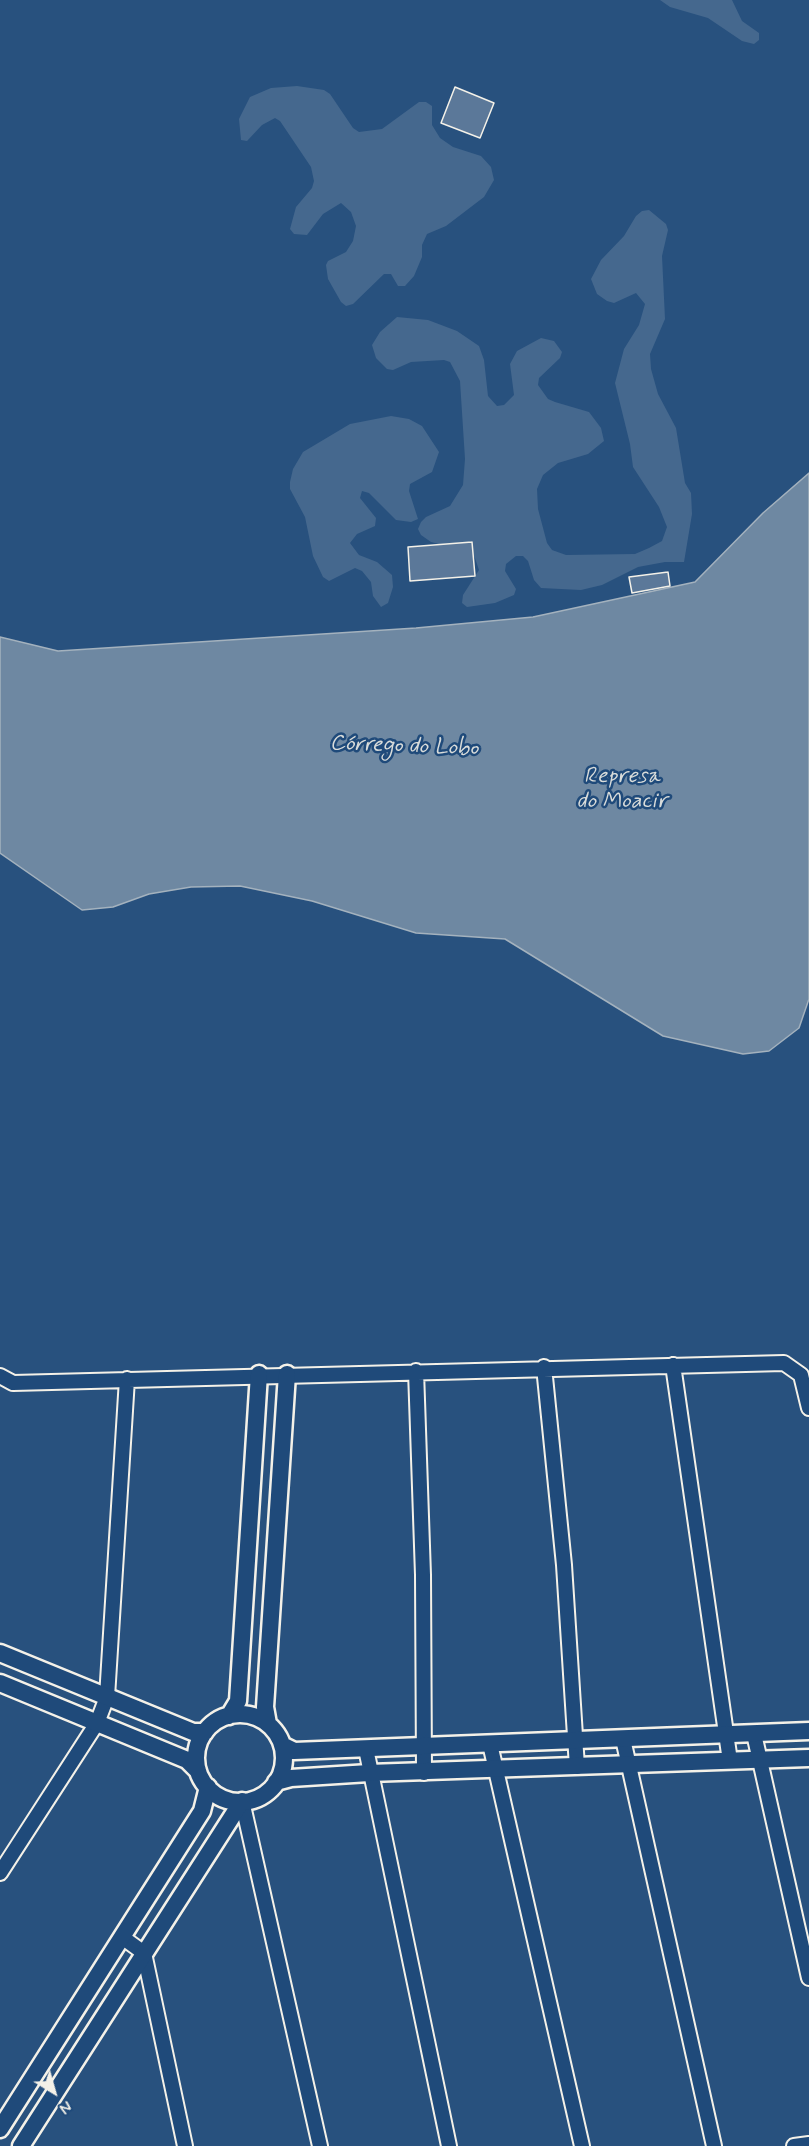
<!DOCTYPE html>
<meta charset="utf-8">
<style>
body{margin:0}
#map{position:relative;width:809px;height:2146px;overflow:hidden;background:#28517e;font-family:Mynerve,sans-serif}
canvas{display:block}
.north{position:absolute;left:24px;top:2062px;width:60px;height:60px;-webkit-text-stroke:4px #1f4a7a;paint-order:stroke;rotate:143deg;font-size:16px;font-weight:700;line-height:24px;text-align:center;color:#f4f1e8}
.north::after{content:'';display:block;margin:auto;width:21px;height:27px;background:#f4f1e8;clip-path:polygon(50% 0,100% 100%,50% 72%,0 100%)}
</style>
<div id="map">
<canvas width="809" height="2146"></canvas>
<div class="north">N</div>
</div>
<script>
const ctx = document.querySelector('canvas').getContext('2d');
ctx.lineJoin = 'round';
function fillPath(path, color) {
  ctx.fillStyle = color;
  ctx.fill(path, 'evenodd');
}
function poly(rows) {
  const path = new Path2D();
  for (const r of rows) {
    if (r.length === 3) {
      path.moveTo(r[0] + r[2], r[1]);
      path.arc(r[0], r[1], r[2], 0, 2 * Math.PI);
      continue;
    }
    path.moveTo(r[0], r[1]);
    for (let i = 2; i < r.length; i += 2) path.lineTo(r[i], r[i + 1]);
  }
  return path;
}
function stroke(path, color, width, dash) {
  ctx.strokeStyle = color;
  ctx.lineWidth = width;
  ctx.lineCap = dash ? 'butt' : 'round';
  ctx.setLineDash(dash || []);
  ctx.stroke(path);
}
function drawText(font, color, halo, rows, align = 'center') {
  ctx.font = font + ' Mynerve,sans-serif';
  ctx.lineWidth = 5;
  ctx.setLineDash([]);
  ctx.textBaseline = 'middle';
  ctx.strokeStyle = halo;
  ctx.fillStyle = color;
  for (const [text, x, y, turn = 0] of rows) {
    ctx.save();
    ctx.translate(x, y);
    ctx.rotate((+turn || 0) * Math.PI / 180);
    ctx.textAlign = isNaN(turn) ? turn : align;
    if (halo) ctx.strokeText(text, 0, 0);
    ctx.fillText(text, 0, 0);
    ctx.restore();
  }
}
fillPath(poly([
 [660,0,732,0,742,21,759,33,759,40,754,44,742,41,708,18,670,7],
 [297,86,324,90,330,94,353,128,359,132,382,129,419,102,426,102,432,106,432,125,440,138,453,147,481,156,491,167,494,180,484,197,446,226,427,234,422,245,422,257,414,276,405,286,398,286,391,274,384,274,353,304,346,306,341,302,328,279,326,265,328,261,346,252,353,241,356,226,351,212,341,203,323,214,307,235,294,234,290,229,296,207,312,188,314,181,311,167,280,121,275,118,262,125,247,141,241,140,239,119,250,97,271,88],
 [649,210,666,224,668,230,662,256,665,319,650,354,651,369,658,394,676,428,685,483,691,493,692,514,684,562,665,562,638,567,602,585,581,590,541,588,534,580,528,561,523,556,516,556,506,564,505,571,516,589,514,595,495,603,467,607,462,603,463,595,479,570,475,558,470,552,431,542,421,535,418,529,421,522,426,517,450,506,463,485,465,459,460,381,450,362,444,360,411,362,393,370,387,369,376,358,372,345,380,332,397,317,428,320,457,331,479,346,484,360,488,396,497,406,504,405,514,395,510,364,517,351,541,338,554,341,562,352,560,358,539,378,538,385,548,399,555,402,589,412,601,428,604,441,588,454,558,463,543,475,537,489,538,509,547,543,552,550,566,555,635,554,649,548,662,541,667,527,659,507,633,467,630,444,615,383,624,349,639,325,645,304,636,293,614,303,607,301,597,294,591,279,601,260,624,236,636,216,642,211],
 [391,416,409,419,422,426,439,452,432,472,410,484,409,491,418,519,411,522,396,520,369,493,362,491,360,498,376,518,375,526,357,534,350,543,359,555,377,562,392,575,393,587,388,603,381,607,373,596,371,582,362,571,355,568,329,581,323,577,313,556,305,517,290,489,290,482,293,469,303,452,350,424]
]), '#45688e');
const water = poly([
 [809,473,809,999,799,1028,769,1051,743,1054,663,1036,505,939,416,933,312,901,240,886,191,887,149,894,113,907,82,910,0,853,0,637,58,651,416,628,533,617,695,582,763,513,809,473]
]);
fillPath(water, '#6e88a2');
stroke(water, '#a4b2be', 1.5);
const building = poly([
 [455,87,494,103,480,138,441,123,455,87],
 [472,542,475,576,410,581,408,547,472,542],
 [668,572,670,586,632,593,629,577,668,572]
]);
fillPath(building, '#5b7899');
stroke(building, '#f4f1e8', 1.5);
const minor = poly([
 [673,1365,730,1761],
 [544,1367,564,1565,577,1767],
 [416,1371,423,1575,424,1773],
 [0,1376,13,1383,784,1363,801,1375,809,1408],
 [754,1734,809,1978],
 [623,1739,714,2146],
 [490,1744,582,2146],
 [366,1749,449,2146],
 [242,1801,320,2146],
 [0,1873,97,1723,107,1697,127,1379],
 [122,1937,144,1953,185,2146],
 [794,2146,809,2144]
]);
const tertiary = poly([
 [0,1653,193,1732,205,1732],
 [0,1683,187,1760,198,1771],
 [240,1758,44],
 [229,1716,238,1701,259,1374],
 [268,1724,265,1707,287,1374],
 [282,1745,294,1751,809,1731],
 [276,1782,291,1778,369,1773,809,1758],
 [0,2129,202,1811,208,1787],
 [21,2146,242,1801]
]);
stroke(minor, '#f4f1e8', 18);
stroke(tertiary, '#f4f1e8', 21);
stroke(minor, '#1f4a7a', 14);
stroke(tertiary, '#1f4a7a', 16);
drawText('italic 22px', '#d9dcda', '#1f4a7a', [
 ["Córrego do Lobo",404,747,2],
 ["Represa",622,777],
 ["do Moacir",622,802]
]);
</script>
